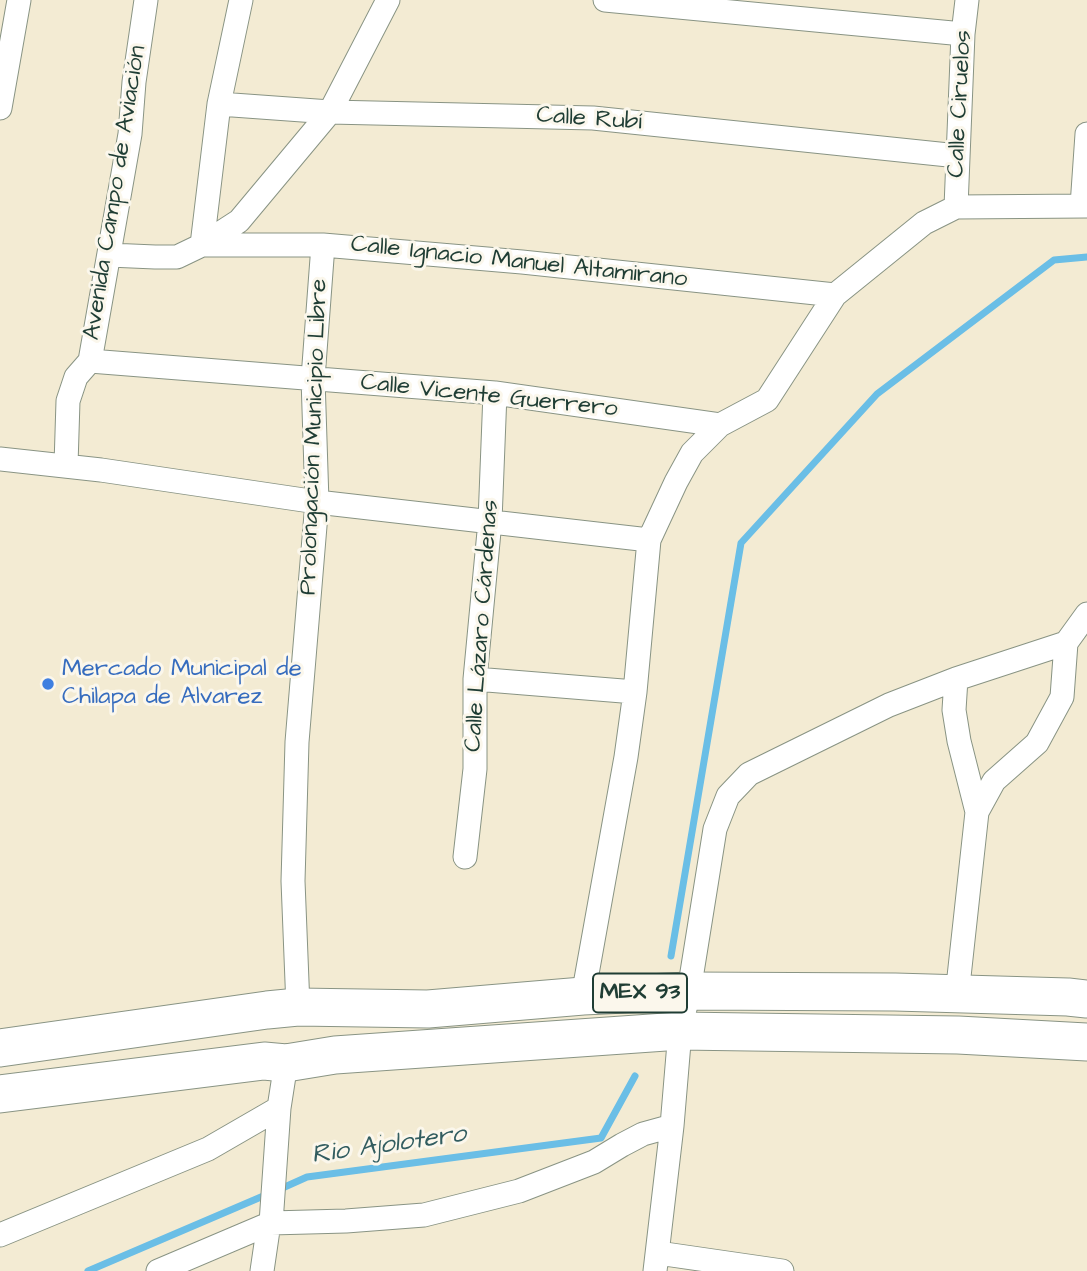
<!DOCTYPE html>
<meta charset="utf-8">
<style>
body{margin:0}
canvas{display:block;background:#f3ebd3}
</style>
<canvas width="1087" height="1271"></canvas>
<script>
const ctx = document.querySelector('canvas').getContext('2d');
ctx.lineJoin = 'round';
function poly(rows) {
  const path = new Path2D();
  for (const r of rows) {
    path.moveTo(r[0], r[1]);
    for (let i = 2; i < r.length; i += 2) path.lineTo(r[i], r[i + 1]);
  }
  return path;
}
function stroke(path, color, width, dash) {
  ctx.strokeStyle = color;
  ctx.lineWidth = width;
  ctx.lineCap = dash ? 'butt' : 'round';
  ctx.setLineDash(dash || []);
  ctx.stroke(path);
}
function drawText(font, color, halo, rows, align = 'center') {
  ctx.font = font + ' "Architects Daughter",sans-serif';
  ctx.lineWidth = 6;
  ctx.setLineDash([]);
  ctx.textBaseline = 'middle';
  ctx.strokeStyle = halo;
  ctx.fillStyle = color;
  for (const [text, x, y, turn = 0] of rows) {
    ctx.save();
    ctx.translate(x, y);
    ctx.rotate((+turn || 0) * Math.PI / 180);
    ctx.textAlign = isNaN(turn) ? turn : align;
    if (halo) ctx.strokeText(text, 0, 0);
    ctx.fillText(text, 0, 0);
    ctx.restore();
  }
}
stroke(poly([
 [671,956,741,543,877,394,1054,260,1087,257],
 [278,1190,307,1177,601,1138,635,1076],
 [88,1271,268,1194]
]), '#6abee6', 7);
const minor = poly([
 [241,0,219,104,202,245,323,245,522,262,835,295],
 [605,0,963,34],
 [219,104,330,112,593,118,958,156],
 [0,108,19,0],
 [1082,206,1087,134],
 [956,207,963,34,967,0],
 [109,255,155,257,177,257,202,245,239,221,330,112,388,0],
 [90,361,495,393,720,425],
 [0,459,101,470,317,502,649,540],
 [66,465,68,401,76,377,90,361,130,134,134,82,146,0],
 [475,679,635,692],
 [956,679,954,710,959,741,977,812],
 [465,857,475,769,475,679,490,521,495,393],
 [957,995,977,812,994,781,1037,743,1062,697,1066,643,1087,614],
 [583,996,626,757,635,692,649,540,676,482,692,453,720,425,767,400,835,295,924,223,956,207,1087,206],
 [298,1007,293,881,297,742,317,502,313,378,323,245],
 [0,1235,208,1149,279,1108],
 [658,1253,782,1271],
 [158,1271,271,1223,346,1221,424,1215,519,1191,594,1162,622,1145,643,1134,672,1126],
 [262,1271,268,1230,271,1223,279,1108,286,1063],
 [655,1271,672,1126,680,1031,689,991,715,829,728,796,749,774,889,705,956,679,1066,643]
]);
const primary = poly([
 [0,1048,267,1010,298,1007,428,1009,583,996,689,991,895,992,1068,997,1087,999],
 [0,1094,264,1061,286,1063,335,1055,680,1031,958,1035,1087,1042]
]);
stroke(minor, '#899484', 25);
stroke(primary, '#899484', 39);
stroke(minor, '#fff', 23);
stroke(primary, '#fff', 37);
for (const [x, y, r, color] of [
 [48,684,7,"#3f7fe0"]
]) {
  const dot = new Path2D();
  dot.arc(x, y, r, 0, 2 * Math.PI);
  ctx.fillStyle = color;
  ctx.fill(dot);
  stroke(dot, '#fbf7ec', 2.5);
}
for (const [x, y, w] of [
 [640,993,94]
]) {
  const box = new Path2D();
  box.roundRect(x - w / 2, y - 19.5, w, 39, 5);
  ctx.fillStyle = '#fbf7ec';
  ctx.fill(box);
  stroke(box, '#1f3d34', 2);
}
drawText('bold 23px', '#1f3d34', null, [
 ["MEX 93",640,993]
]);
drawText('24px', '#1f3d34', '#fbf7ec', [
 ["Calle Ciruelos",961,104,-87],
 ["Calle Rubí",589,120,4],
 ["Avenida Campo de Aviación",116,193,-81],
 ["Calle Ignacio Manuel Altamirano",519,263,6],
 ["Calle Vicente Guerrero",489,397,6],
 ["Prolongación Municipio Libre",315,437,-88],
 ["Calle Lázaro Cárdenas",483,626,-86]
]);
drawText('24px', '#366cbe', '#fbf7ec', [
 ["Mercado Municipal de",62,670],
 ["Chilapa de Alvarez",62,698]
], 'left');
drawText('italic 26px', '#325d60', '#fbf7ec', [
 ["Rio Ajolotero",389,1146,-8]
]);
</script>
